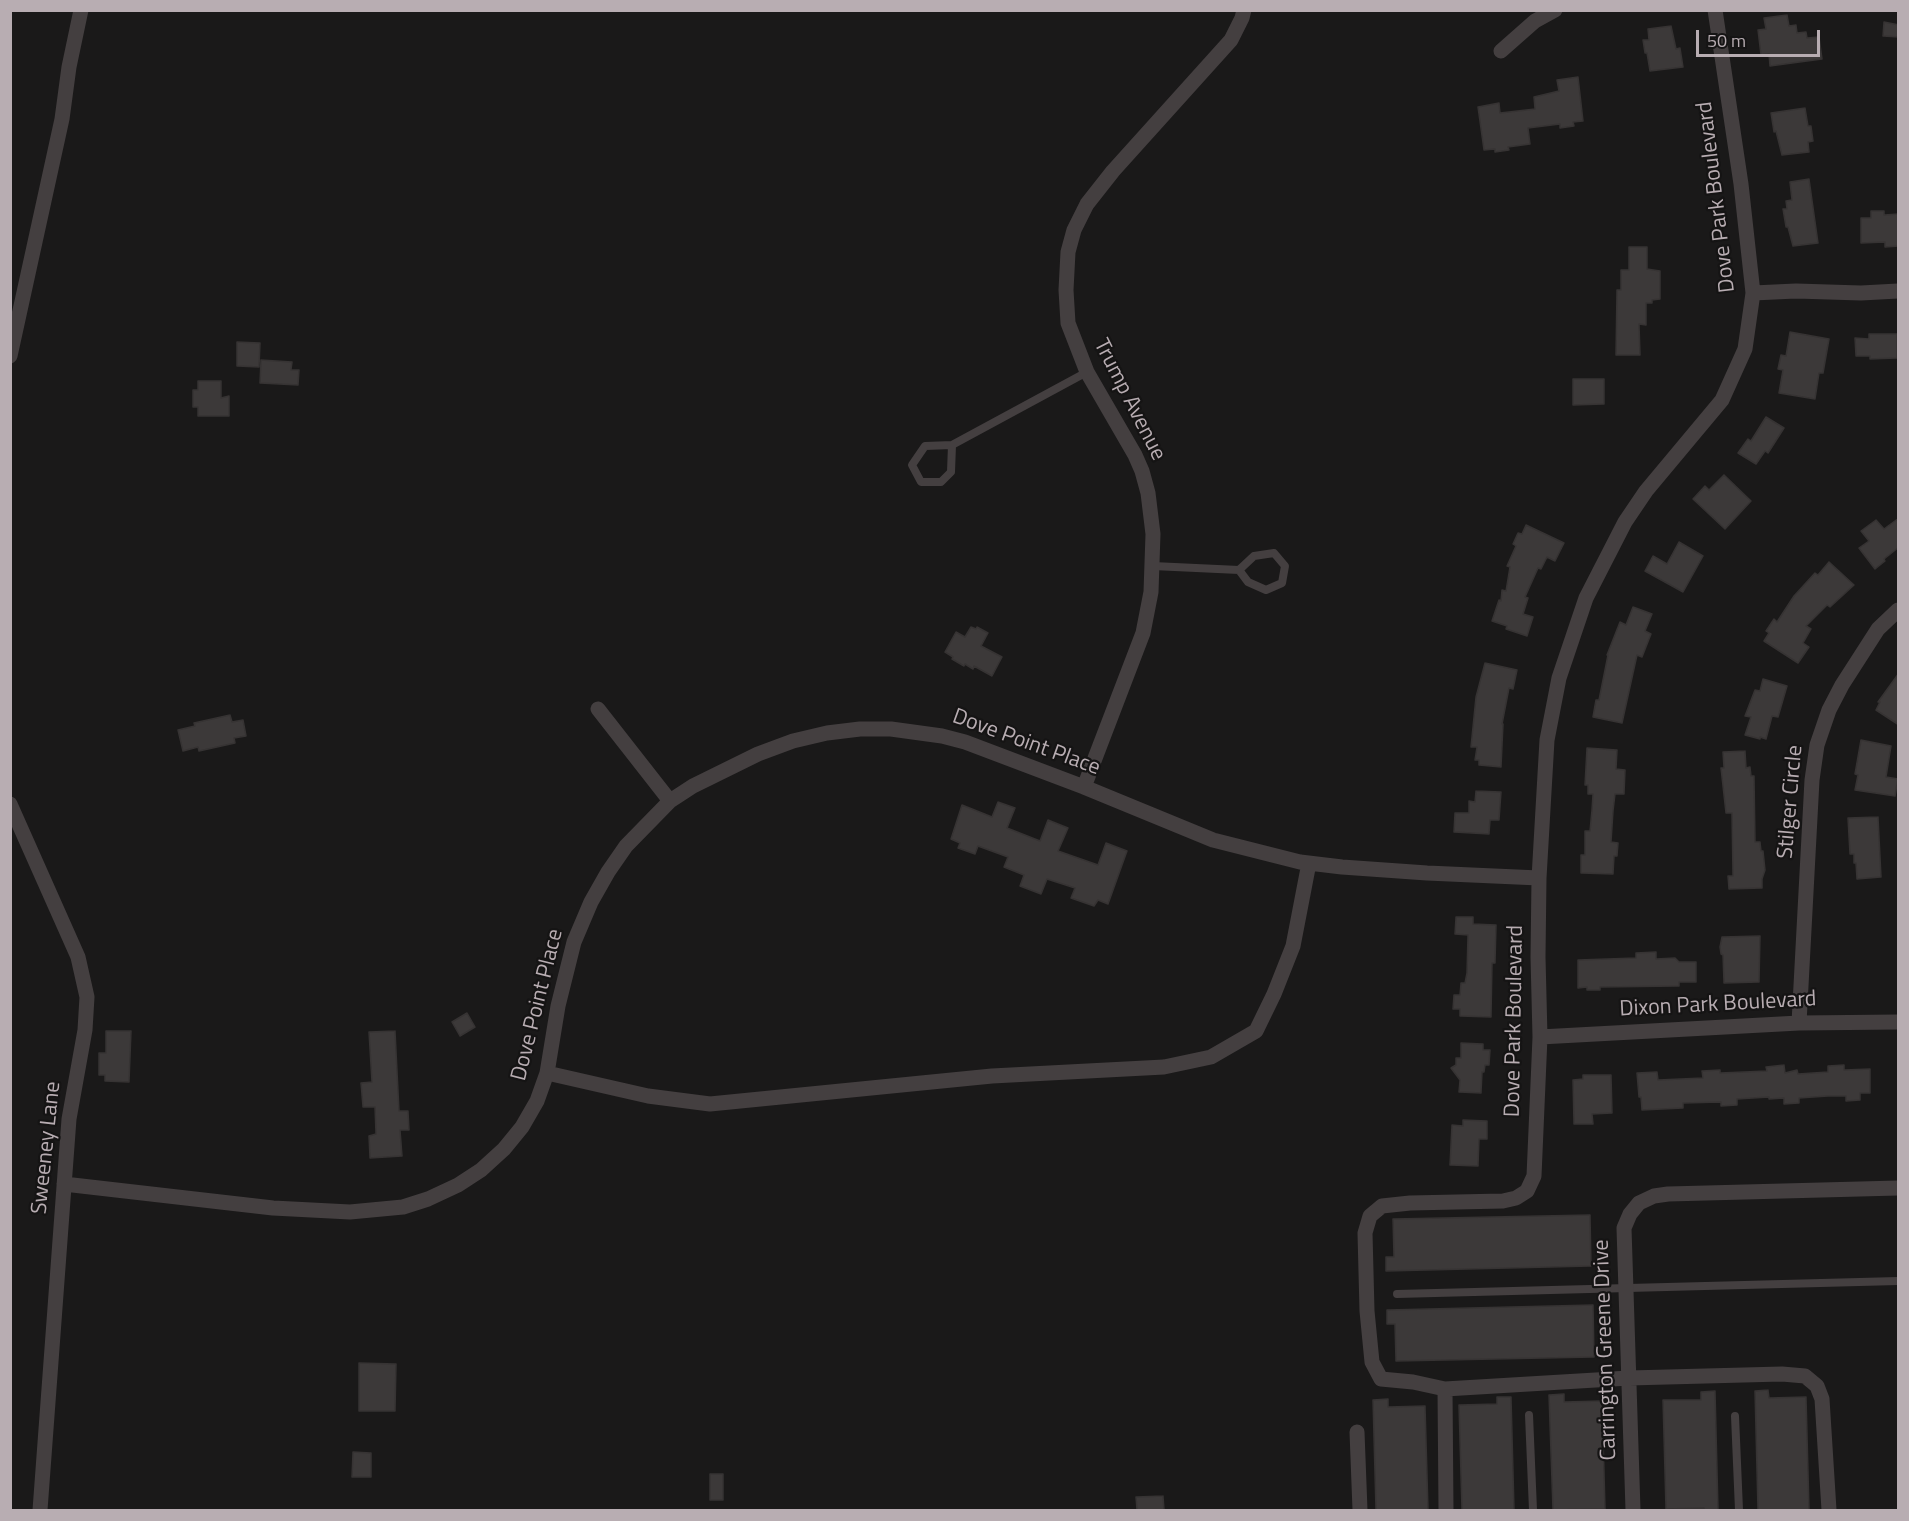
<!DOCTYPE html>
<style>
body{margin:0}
#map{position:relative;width:1909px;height:1521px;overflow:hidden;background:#1a1919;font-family:"Titillium Web",sans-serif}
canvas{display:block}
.frame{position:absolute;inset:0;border:12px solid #b8adb2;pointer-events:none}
.scale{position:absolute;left:1696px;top:30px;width:124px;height:27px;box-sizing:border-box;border:3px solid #b8adb2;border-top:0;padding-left:8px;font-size:18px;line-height:21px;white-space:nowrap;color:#b8adb2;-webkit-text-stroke:4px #151414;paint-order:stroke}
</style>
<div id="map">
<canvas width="1909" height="1521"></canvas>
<div class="frame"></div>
<div class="scale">50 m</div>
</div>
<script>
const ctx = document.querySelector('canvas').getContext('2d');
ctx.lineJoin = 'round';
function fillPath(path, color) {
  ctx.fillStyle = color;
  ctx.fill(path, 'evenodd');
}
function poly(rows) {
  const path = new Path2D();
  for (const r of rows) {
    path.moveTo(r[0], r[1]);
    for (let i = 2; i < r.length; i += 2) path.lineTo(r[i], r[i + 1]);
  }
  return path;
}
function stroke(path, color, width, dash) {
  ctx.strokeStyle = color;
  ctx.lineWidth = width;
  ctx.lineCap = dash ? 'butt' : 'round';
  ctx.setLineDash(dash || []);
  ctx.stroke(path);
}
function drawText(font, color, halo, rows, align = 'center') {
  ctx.font = font + ' "Titillium Web",sans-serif';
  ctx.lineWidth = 4.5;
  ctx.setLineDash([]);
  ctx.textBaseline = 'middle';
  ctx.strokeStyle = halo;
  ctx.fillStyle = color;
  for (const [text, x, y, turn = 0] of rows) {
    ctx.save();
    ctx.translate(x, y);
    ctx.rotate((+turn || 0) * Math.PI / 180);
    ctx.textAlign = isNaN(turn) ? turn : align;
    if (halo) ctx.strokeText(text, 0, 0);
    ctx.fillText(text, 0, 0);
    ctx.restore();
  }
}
const building = poly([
 [1787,15,1789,26,1796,25,1797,33,1806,32,1807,38,1819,37,1822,59,1770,66,1769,54,1761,55,1758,30,1766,29,1764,18,1787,15],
 [1884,22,1899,25,1899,37,1883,36,1884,22],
 [1671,26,1676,49,1680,48,1683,67,1650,71,1647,53,1645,53,1643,40,1649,40,1648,29,1671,26],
 [1578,77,1583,121,1573,122,1574,126,1560,128,1560,124,1528,128,1530,144,1508,147,1509,150,1495,152,1495,149,1484,150,1478,107,1499,103,1500,113,1535,109,1534,97,1559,91,1557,80,1578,77],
 [1805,108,1808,126,1811,126,1813,141,1808,142,1809,152,1782,155,1776,131,1774,132,1771,113,1805,108],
 [1809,179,1818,243,1793,246,1788,227,1786,227,1783,209,1787,209,1786,201,1792,200,1790,182,1809,179],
 [1871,211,1884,211,1884,215,1899,214,1899,246,1885,247,1885,242,1861,243,1861,218,1871,218,1871,211],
 [1629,247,1647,247,1647,269,1660,271,1660,299,1652,300,1652,303,1646,303,1646,325,1639,324,1640,355,1616,355,1617,290,1621,290,1621,270,1629,270,1629,247],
 [1790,332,1829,339,1823,373,1819,373,1815,399,1779,393,1783,370,1778,369,1781,355,1786,356,1790,332],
 [1869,334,1897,334,1897,358,1870,359,1870,356,1856,356,1855,338,1869,339,1869,334],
 [237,342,260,343,259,367,237,366,237,342],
 [261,360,292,362,291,370,299,370,298,385,260,383,261,360],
 [1573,379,1604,379,1604,404,1573,405,1573,379],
 [198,381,221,381,221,398,229,396,229,416,198,416,198,407,193,407,193,390,198,390,198,381],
 [1766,417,1784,428,1768,453,1765,451,1756,464,1738,453,1748,439,1751,441,1766,417],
 [1724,475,1751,501,1725,529,1693,499,1705,486,1709,490,1724,475],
 [1899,518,1899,547,1884,559,1885,561,1875,569,1859,548,1869,541,1861,531,1876,520,1884,529,1899,518],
 [1526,525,1564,543,1555,561,1547,557,1541,569,1538,568,1525,597,1528,598,1523,614,1533,617,1527,636,1506,629,1507,626,1492,621,1499,600,1501,601,1502,590,1506,591,1510,567,1507,566,1516,546,1513,544,1518,533,1522,534,1526,525],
 [1679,542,1703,556,1683,592,1645,571,1653,556,1667,564,1679,542],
 [1829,562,1854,585,1830,607,1827,605,1806,626,1811,629,1803,643,1809,647,1798,663,1764,641,1769,633,1766,631,1774,619,1777,622,1794,596,1815,573,1818,575,1829,562],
 [1633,607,1652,614,1645,631,1651,634,1642,657,1637,655,1622,723,1593,717,1596,700,1599,700,1608,655,1607,655,1620,622,1626,625,1633,607],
 [971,627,976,629,977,627,988,633,981,646,1002,657,992,676,974,666,973,669,965,664,964,666,952,659,953,657,945,652,956,632,965,637,971,627],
 [1485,663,1517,670,1513,689,1509,688,1502,724,1503,724,1501,767,1479,765,1479,760,1475,760,1477,747,1471,747,1476,697,1485,663],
 [1899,673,1899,725,1876,710,1880,702,1878,702,1899,673],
 [1763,679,1787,686,1778,717,1772,716,1766,739,1760,737,1760,739,1745,735,1751,717,1745,716,1755,690,1760,691,1763,679],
 [230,715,232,722,243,720,246,736,234,738,235,743,199,751,198,747,183,751,178,730,195,726,194,723,230,715],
 [1861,740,1891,746,1886,777,1898,779,1895,796,1855,790,1858,775,1855,774,1861,740],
 [1587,748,1617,750,1616,769,1625,770,1624,794,1615,794,1613,811,1611,842,1618,843,1617,856,1614,856,1613,874,1581,873,1581,855,1585,855,1585,831,1590,831,1592,810,1593,794,1588,794,1588,785,1585,785,1587,748],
 [1745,751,1746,768,1750,767,1751,776,1754,776,1755,842,1760,842,1761,851,1763,851,1765,870,1762,879,1762,888,1729,889,1728,876,1733,876,1732,813,1726,813,1721,768,1724,768,1723,752,1745,751],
 [1476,791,1501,792,1499,820,1490,820,1489,834,1454,832,1455,813,1469,813,1469,801,1475,802,1476,791],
 [998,802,1015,808,1007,828,1040,841,1048,820,1068,828,1058,851,1098,865,1106,843,1127,851,1108,904,1098,900,1094,906,1071,898,1075,888,1047,879,1041,894,1020,886,1024,875,1004,867,1008,857,978,846,975,854,958,848,960,843,951,839,962,805,992,817,998,802],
 [1878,817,1881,877,1857,879,1856,863,1854,863,1854,854,1850,854,1848,818,1878,817],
 [1456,917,1473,917,1473,924,1496,925,1495,963,1492,963,1491,1017,1460,1016,1460,1009,1453,1009,1454,995,1460,995,1461,983,1465,983,1467,973,1468,935,1455,934,1456,917],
 [1760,936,1759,982,1724,983,1723,955,1721,954,1720,947,1722,937,1760,936],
 [1656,952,1656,959,1675,958,1679,962,1696,962,1696,982,1679,982,1679,986,1600,987,1600,990,1587,990,1587,987,1578,988,1578,960,1636,958,1636,953,1656,952],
 [467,1013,475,1027,460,1036,452,1022,467,1013],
 [106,1031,131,1031,129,1082,105,1081,105,1075,99,1075,99,1053,106,1053,106,1031],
 [395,1031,399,1111,408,1111,409,1130,400,1130,402,1156,370,1158,369,1136,376,1134,375,1107,363,1107,361,1083,372,1082,369,1032,395,1031],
 [1461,1043,1483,1044,1483,1050,1490,1050,1489,1065,1485,1065,1484,1072,1482,1072,1481,1093,1459,1092,1460,1080,1451,1068,1456,1065,1456,1058,1461,1058,1461,1043],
 [1784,1065,1785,1073,1797,1070,1798,1074,1828,1072,1828,1066,1844,1065,1844,1070,1870,1069,1870,1093,1860,1093,1860,1100,1846,1101,1846,1096,1828,1096,1799,1098,1799,1103,1784,1104,1784,1098,1769,1099,1769,1097,1737,1099,1737,1105,1721,1106,1721,1102,1683,1103,1683,1108,1642,1110,1641,1097,1639,1097,1637,1073,1657,1072,1658,1080,1703,1078,1702,1071,1720,1070,1720,1073,1767,1071,1766,1067,1784,1065],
 [1583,1075,1611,1075,1612,1113,1592,1114,1593,1124,1574,1124,1573,1080,1583,1079,1583,1075],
 [1463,1120,1487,1121,1487,1139,1479,1139,1478,1166,1450,1165,1452,1125,1463,1126,1463,1120],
 [1590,1215,1591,1266,1386,1271,1386,1257,1394,1257,1393,1219,1590,1215],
 [1593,1305,1594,1357,1396,1361,1395,1324,1387,1324,1387,1310,1593,1305],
 [359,1363,396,1364,395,1411,359,1411,359,1363],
 [1768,1390,1769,1398,1806,1397,1809,1510,1758,1510,1755,1391,1768,1390],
 [1715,1391,1718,1510,1704,1510,1704,1508,1666,1509,1663,1400,1701,1400,1701,1392,1715,1391],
 [1564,1394,1564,1402,1602,1401,1605,1509,1553,1510,1549,1395,1564,1394],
 [1497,1397,1511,1397,1514,1510,1462,1510,1459,1405,1497,1404,1497,1397],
 [1388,1399,1388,1407,1425,1406,1428,1510,1376,1510,1373,1400,1388,1399],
 [353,1452,371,1453,371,1477,352,1477,353,1452],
 [710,1474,723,1474,723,1500,710,1500,710,1474],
 [1163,1496,1164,1510,1137,1510,1136,1497,1163,1496]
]);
fillPath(building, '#3c3939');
stroke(building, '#363333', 1.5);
stroke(poly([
 [952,445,951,472,941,482,921,482,912,465,925,446,952,445,1087,372],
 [1153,566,1239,570,1248,582,1266,590,1282,583,1285,566,1274,553,1254,556,1239,570],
 [1397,1294,1898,1281],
 [1529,1415,1533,1510],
 [1735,1416,1739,1510]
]), '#443f40', 8);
stroke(poly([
 [1715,10,1741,184,1753,293,1745,349,1722,400,1646,491,1625,522,1586,598,1559,678,1547,740,1539,878,1538,957,1540,1037,1534,1176,1527,1191,1516,1198,1503,1201,1410,1203,1382,1206,1370,1216,1365,1233,1367,1311,1372,1362,1381,1379,1413,1382,1445,1389,1629,1378,1782,1374,1805,1376,1817,1386,1822,1399,1829,1510],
 [1501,51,1535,21,1555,10],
 [1753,293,1796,291,1861,293,1898,291],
 [10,356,62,119,69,67,81,10],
 [598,709,670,801],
 [1084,787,1143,633,1151,592,1153,534,1148,493,1142,471,1135,455,1087,372,1068,323,1066,290,1068,252,1074,230,1087,204,1113,171,1231,40,1242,18,1244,10],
 [10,804,78,957,87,997,85,1030,69,1119,40,1510],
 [1799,1023,1812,780,1817,745,1829,710,1842,685,1878,629,1898,610],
 [1540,1037,1799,1023,1898,1022],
 [547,1073,648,1096,710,1104,992,1076,1164,1067,1211,1057,1256,1031,1274,994,1293,946,1309,863],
 [64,1184,273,1208,350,1212,403,1207,428,1199,458,1185,481,1170,504,1149,522,1127,537,1101,547,1073,558,1006,574,942,591,902,608,872,626,846,670,801,693,786,758,754,793,741,827,733,860,729,891,729,942,736,965,742,1084,787,1213,840,1300,862,1342,867,1427,873,1539,878],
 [1445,1389,1446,1510],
 [1357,1432,1360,1510],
 [1633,1510,1624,1228,1630,1214,1639,1203,1654,1196,1668,1194,1898,1188]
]), '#443f40', 15);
drawText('22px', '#b8adb2', '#151414', [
 ["Dove Park Boulevard",1717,197,-97],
 ["Trump Avenue",1129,400,63],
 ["Dove Point Place",1026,743,20],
 ["Stilger Circle",1791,802,-85],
 ["Dove Point Place",538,1005,-76],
 ["Dixon Park Boulevard",1718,1005,-3],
 ["Dove Park Boulevard",1515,1021,-89],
 ["Sweeney Lane",47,1148,-84],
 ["Carrington Greene Drive",1606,1350,-92]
]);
</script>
